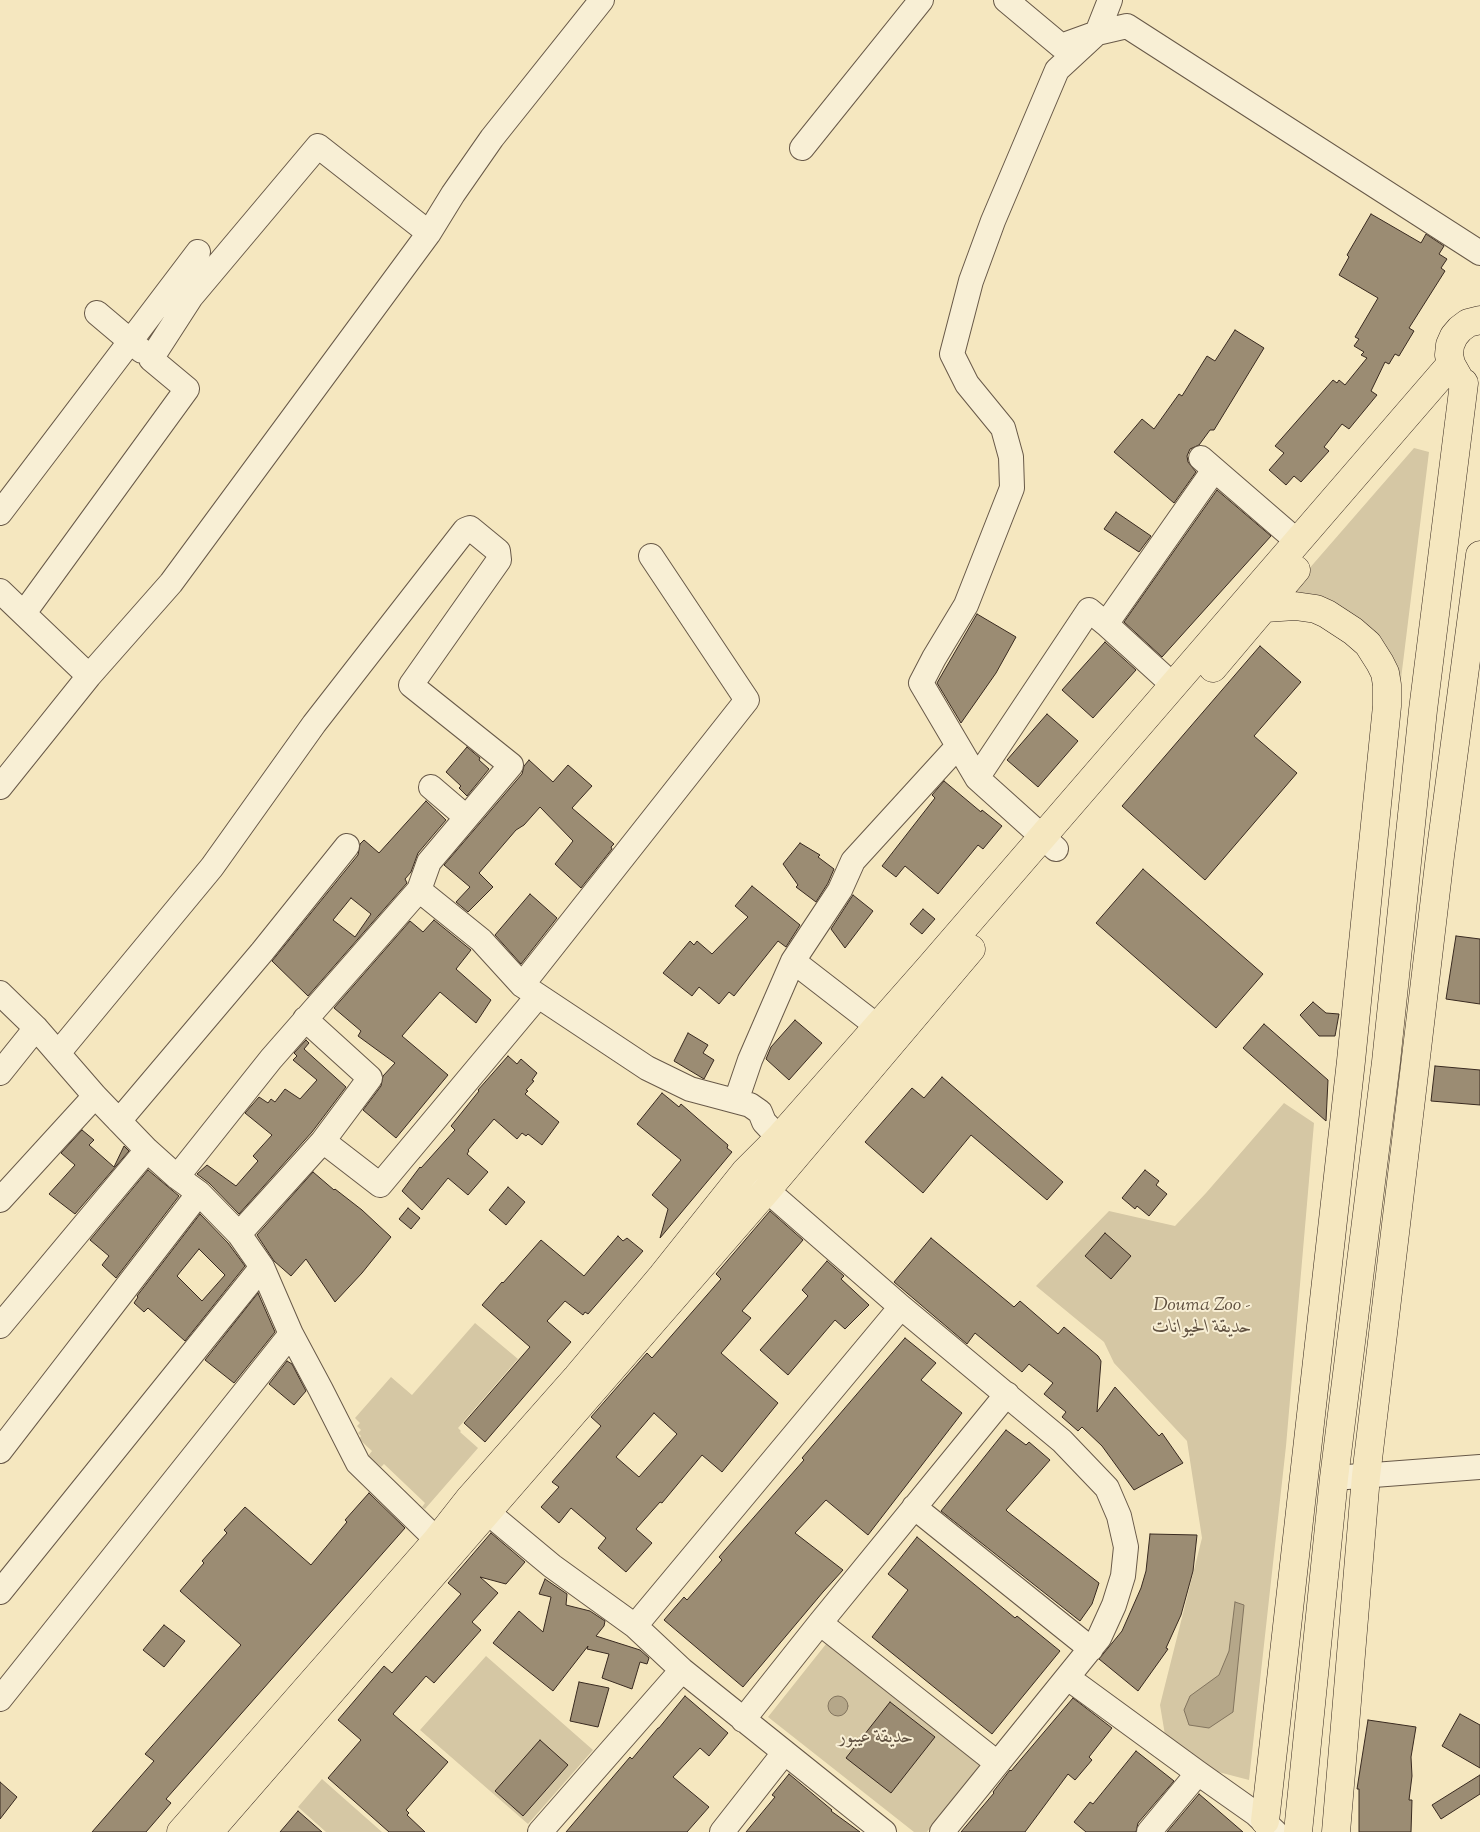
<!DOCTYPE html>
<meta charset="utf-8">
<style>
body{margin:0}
canvas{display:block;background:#f5e7bf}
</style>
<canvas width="1480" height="1832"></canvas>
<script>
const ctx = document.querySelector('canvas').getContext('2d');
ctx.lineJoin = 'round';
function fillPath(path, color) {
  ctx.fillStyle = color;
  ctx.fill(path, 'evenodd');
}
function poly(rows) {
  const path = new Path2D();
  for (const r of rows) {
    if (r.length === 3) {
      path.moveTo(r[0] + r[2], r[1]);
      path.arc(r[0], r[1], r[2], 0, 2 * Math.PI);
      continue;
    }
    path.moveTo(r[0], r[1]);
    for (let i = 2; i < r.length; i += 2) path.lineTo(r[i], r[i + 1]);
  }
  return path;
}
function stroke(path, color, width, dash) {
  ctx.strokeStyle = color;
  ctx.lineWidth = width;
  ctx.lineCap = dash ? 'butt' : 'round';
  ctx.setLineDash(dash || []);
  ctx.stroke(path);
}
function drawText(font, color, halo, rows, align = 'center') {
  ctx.font = font + ' "Sorts Mill Goudy",Amiri,serif';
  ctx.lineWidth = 4;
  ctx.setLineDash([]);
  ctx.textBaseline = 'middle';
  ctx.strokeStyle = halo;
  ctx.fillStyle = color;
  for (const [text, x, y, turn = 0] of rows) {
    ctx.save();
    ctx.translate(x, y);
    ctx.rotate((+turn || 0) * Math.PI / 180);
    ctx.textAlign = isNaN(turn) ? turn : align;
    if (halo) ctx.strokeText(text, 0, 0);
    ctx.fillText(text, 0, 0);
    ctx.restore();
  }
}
fillPath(poly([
 [1414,448,1429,452,1399,695,1390,667,1281,601],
 [1284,1103,1314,1123,1286,1446,1249,1780,1207,1769,1166,1741,1160,1705,1202,1538,1187,1441,1114,1363,1104,1342,1036,1286,1109,1211,1175,1226,1206,1193],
 [475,1323,518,1359,458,1428,461,1431,460,1432,478,1448,425,1509,422,1507,425,1503,384,1464,381,1467,368,1456,372,1451,359,1439,361,1436,358,1433,361,1430,357,1426,360,1423,355,1418,391,1377,412,1395],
 [830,1639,983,1761,927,1832,914,1832,768,1717],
 [486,1656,593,1750,528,1824,420,1730],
 [322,1779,382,1832,326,1832,298,1807]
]), '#d5c7a4');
const water = poly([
 [1235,1602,1244,1605,1233,1712,1209,1728,1189,1725,1184,1710,1190,1696,1219,1675,1229,1651,1235,1602],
 [838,1706,10]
]);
fillPath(water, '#b5a789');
stroke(water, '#83755f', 1);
const building = poly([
 [1371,214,1421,243,1426,234,1444,246,1439,254,1447,259,1441,268,1445,271,1409,328,1414,331,1399,356,1395,354,1389,364,1385,362,1371,391,1377,395,1349,429,1342,424,1324,447,1329,451,1301,482,1294,476,1286,485,1269,470,1284,453,1275,446,1333,380,1337,383,1339,380,1345,385,1367,358,1361,355,1364,352,1354,346,1359,339,1355,337,1378,298,1339,275,1349,257,1347,255,1371,214],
 [1235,330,1264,348,1214,430,1210,430,1199,445,1190,449,1187,456,1188,462,1196,472,1174,503,1114,452,1142,419,1154,429,1179,394,1182,396,1207,356,1215,361,1235,330],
 [1217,490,1271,536,1162,657,1124,622,1217,490],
 [1116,512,1151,536,1139,552,1104,529,1116,512],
 [977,614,1016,637,996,673,961,723,937,683,977,614],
 [1105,642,1136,670,1093,718,1062,690,1105,642],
 [1260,646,1301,682,1254,736,1297,773,1205,880,1122,806,1260,646],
 [1047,714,1078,741,1038,787,1007,760,1047,714],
 [467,747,480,758,479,760,489,769,467,796,459,788,461,786,446,772,467,747],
 [529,760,553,782,568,765,592,786,572,808,614,844,611,847,612,849,581,888,555,864,573,841,540,807,524,825,516,830,479,873,493,887,468,912,456,902,470,887,444,865,522,774,524,766,529,760],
 [944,781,981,812,982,810,1002,826,983,849,978,845,938,894,905,866,896,877,882,866,935,798,932,795,944,781],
 [426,801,446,820,418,853,411,872,405,879,407,883,308,996,272,961,358,855,360,844,364,840,379,853,426,801],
 [351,898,371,914,355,937,333,920,351,898],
 [800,843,820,855,818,857,834,869,828,883,816,902,796,887,798,885,783,864,800,843],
 [1143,869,1263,974,1216,1028,1096,923,1143,869],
 [752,886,800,925,786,947,778,941,734,996,729,992,719,1004,699,987,692,996,663,973,690,941,694,945,697,941,712,954,748,917,735,906,752,886],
 [530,894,557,918,521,964,495,935,530,894],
 [853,895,873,911,845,948,831,929,853,895],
 [923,909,935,919,922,934,910,924,923,909],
 [434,920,471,950,456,969,491,1000,476,1023,440,992,402,1036,448,1075,396,1138,363,1110,381,1086,383,1076,395,1063,358,1036,361,1031,334,1008,410,921,423,932,434,920],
 [1456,936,1480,939,1480,1004,1446,999,1456,936],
 [1313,1002,1326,1013,1339,1014,1335,1036,1319,1036,1300,1015,1313,1002],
 [795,1020,822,1043,789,1080,766,1059,771,1047,795,1020],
 [1264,1024,1328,1080,1326,1121,1243,1048,1264,1024],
 [688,1033,708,1045,703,1053,714,1060,704,1079,674,1061,688,1033],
 [306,1040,309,1043,304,1049,346,1087,312,1132,239,1214,209,1183,197,1174,207,1165,236,1186,258,1161,253,1156,272,1135,245,1113,259,1097,268,1103,271,1099,275,1102,285,1089,300,1099,317,1080,293,1060,297,1056,294,1053,306,1040],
 [508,1056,517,1064,521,1059,537,1073,532,1080,534,1081,526,1090,528,1091,525,1094,559,1122,542,1145,528,1134,526,1136,522,1133,517,1139,494,1119,468,1150,469,1151,467,1154,488,1172,468,1195,448,1178,422,1210,402,1191,420,1167,421,1168,455,1130,451,1126,479,1091,478,1090,508,1056],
 [1435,1066,1480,1070,1480,1105,1431,1101,1435,1066],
 [942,1077,1063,1182,1047,1200,971,1135,923,1193,865,1142,912,1088,924,1098,942,1077],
 [662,1093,679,1107,681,1104,728,1145,727,1148,732,1152,660,1238,668,1209,652,1195,681,1160,637,1124,662,1093],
 [82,1130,94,1140,89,1145,114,1167,124,1146,129,1151,75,1214,49,1194,75,1165,61,1153,82,1130],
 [148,1170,179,1196,116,1278,102,1265,109,1256,90,1240,148,1170],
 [1145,1170,1159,1181,1156,1185,1167,1194,1149,1216,1137,1206,1135,1209,1122,1198,1145,1170],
 [313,1172,334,1190,335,1189,362,1210,391,1237,362,1273,335,1302,306,1259,291,1276,274,1261,257,1235,313,1172],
 [508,1187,525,1202,506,1225,489,1210,508,1187],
 [408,1208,420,1218,411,1229,399,1219,408,1208],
 [770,1211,803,1240,742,1311,751,1318,721,1353,778,1403,722,1472,702,1455,662,1503,660,1502,636,1529,652,1543,626,1572,598,1548,606,1538,571,1508,559,1523,541,1507,559,1487,552,1482,601,1426,591,1417,647,1353,652,1358,721,1279,716,1274,770,1211],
 [654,1413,677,1434,639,1477,616,1457,654,1413],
 [200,1214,228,1243,245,1266,185,1341,148,1308,144,1312,134,1303,138,1297,137,1296,200,1214],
 [199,1249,225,1275,202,1301,177,1276,199,1249],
 [1105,1233,1131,1256,1111,1279,1085,1256,1105,1233],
 [618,1236,623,1241,627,1238,643,1251,588,1314,585,1312,583,1315,565,1301,547,1321,571,1342,485,1442,464,1423,530,1347,482,1305,502,1282,503,1283,541,1240,584,1276,618,1236],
 [931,1238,1014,1307,1020,1301,1058,1334,1064,1327,1098,1356,1101,1361,1097,1412,1115,1387,1159,1436,1162,1433,1183,1463,1134,1490,1102,1446,1082,1427,1078,1431,1062,1417,1066,1412,1044,1394,1053,1383,1029,1364,1022,1372,975,1333,967,1344,894,1282,931,1238],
 [827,1261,844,1276,841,1279,869,1305,845,1329,835,1320,788,1375,760,1350,808,1296,802,1290,827,1261],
 [258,1293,275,1332,234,1383,205,1360,258,1293],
 [905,1338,936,1363,921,1380,962,1413,868,1535,826,1500,795,1533,843,1570,823,1592,743,1687,664,1620,684,1597,687,1600,722,1560,719,1557,804,1460,802,1458,905,1338],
 [287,1361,292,1364,306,1391,294,1405,269,1384,287,1361],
 [1006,1430,1026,1445,1029,1442,1050,1460,1006,1510,1008,1512,1099,1583,1092,1604,1080,1621,941,1511,1006,1430],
 [369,1493,405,1528,166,1799,171,1803,146,1832,92,1832,154,1761,145,1754,241,1645,180,1591,204,1563,202,1561,227,1533,224,1530,245,1507,311,1565,347,1522,345,1520,369,1493],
 [491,1533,525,1562,506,1584,480,1577,498,1593,472,1622,481,1630,434,1683,426,1676,393,1714,448,1762,406,1810,409,1813,407,1815,425,1832,389,1832,328,1778,361,1740,338,1720,384,1666,392,1673,461,1594,448,1583,491,1533],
 [1150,1534,1197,1535,1193,1571,1181,1615,1166,1648,1168,1649,1138,1691,1099,1659,1122,1631,1141,1588,1146,1571,1150,1534],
 [917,1537,1015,1618,1017,1616,1060,1651,992,1734,872,1637,908,1590,888,1574,917,1537],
 [545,1579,567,1594,566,1605,590,1611,605,1621,604,1626,596,1636,640,1650,649,1658,647,1664,640,1662,632,1689,602,1678,609,1654,587,1649,588,1646,553,1691,493,1643,519,1611,543,1632,551,1597,539,1594,545,1579],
 [164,1625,185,1641,164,1667,143,1650,164,1625],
 [579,1682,609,1688,598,1727,570,1721,579,1682],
 [685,1696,728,1733,709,1756,700,1748,673,1777,709,1807,687,1832,566,1832,630,1757,632,1759,658,1728,659,1728,685,1696],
 [1073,1698,1112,1728,1089,1757,1092,1760,1075,1780,1068,1774,1025,1832,961,1832,994,1793,993,1792,1010,1770,1011,1771,1073,1698],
 [890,1702,935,1737,891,1793,846,1758,890,1702],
 [1460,1714,1480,1725,1480,1768,1442,1746,1460,1714],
 [1368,1720,1416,1727,1411,1757,1412,1776,1409,1800,1412,1800,1411,1832,1359,1832,1359,1789,1357,1789,1368,1720],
 [540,1740,568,1765,523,1816,495,1791,540,1740],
 [1136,1751,1174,1781,1138,1823,1136,1832,1086,1832,1074,1822,1090,1802,1093,1804,1136,1751],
 [789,1774,832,1810,831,1811,860,1832,746,1832,775,1797,772,1795,789,1774],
 [1480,1775,1480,1794,1441,1819,1432,1805,1480,1775],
 [0,1782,17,1797,0,1819,0,1782],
 [1199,1794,1243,1832,1167,1832,1199,1794],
 [298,1811,322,1832,280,1832,298,1811]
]);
fillPath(building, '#9b8c73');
stroke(building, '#392a20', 1);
const minor = poly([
 [1006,0,1061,46,1097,33,1127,26,1480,253],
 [802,148,921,0],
 [97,313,142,351],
 [1201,458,1297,541],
 [0,513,198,252],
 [651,556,747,700,522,985,647,1068,690,1089,750,1105,760,1112,764,1122,779,1138],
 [0,591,89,676],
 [24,613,187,389,151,359,191,297,318,146,429,233],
 [1173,685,1106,624,1214,470],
 [977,778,1089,610,1106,624],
 [0,787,89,676,171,583,429,233,453,194,492,138,602,0],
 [431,787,466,817],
 [1056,849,977,778,921,683,934,658,966,605,1012,488,1011,457,1003,428,967,384,952,354,971,281,993,221,1057,70,1097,33,1110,0],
 [419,890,481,940,522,985],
 [793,961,877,1026],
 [0,993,36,1028,95,1096,147,1150,177,1177,199,1193,239,1234,262,1267,291,1334,321,1390,358,1463,437,1540],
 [305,1019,370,1078,323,1141],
 [59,1052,212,867,314,724,465,530,470,528,498,551,499,560,411,685,511,765,429,862,419,890,271,1059,177,1177],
 [0,1073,36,1028],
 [736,1101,750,1060,793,961,840,890,853,861,958,746],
 [119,1121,262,952,347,846],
 [753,1178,901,1307,1062,1441,1107,1488,1119,1516,1126,1547,1123,1576,1114,1605,1099,1638,942,1832],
 [0,1200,95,1096],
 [239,1234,323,1141,380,1185,538,996],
 [0,1326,147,1150],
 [0,1451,199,1193],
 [1334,1478,1480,1467],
 [474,1501,552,1566,635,1626,682,1670,884,1832],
 [914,1507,1091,1649],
 [0,1592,262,1267],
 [820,1623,997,1763],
 [635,1626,901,1307],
 [1068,1678,1198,1773,1256,1814,1275,1832],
 [0,1699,291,1334],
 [743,1720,820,1623,1007,1394],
 [540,1832,682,1670],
 [722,1832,784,1753],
 [1149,1832,1198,1773]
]);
const major = poly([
 [1460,380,1451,364,1449,355,1450,345,1454,336,1460,329,1468,323,1480,320],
 [1213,668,1296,570],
 [1265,1821,1351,1061,1387,706,1387,685,1385,673,1380,663,1368,644,1353,631,1327,614,1316,609,1295,606,1265,608],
 [181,1832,437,1540,470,1498,577,1377,662,1276,745,1172,779,1138,929,968,1451,364],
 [209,1832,767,1190,971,949],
 [1298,1832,1334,1478,1386,1062,1423,710,1464,383],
 [1336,1832,1366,1476,1440,856,1480,555]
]);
stroke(minor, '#685948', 26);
stroke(major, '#392a20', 29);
stroke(minor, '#f8efd5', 24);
stroke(major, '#f5e7bf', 28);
drawText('italic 19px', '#605141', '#f8efd5', [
 ["Douma Zoo -",1202,1307],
 ["حديقة الحيوانات",1202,1329],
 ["حديقة عيبور",876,1739]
]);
</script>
